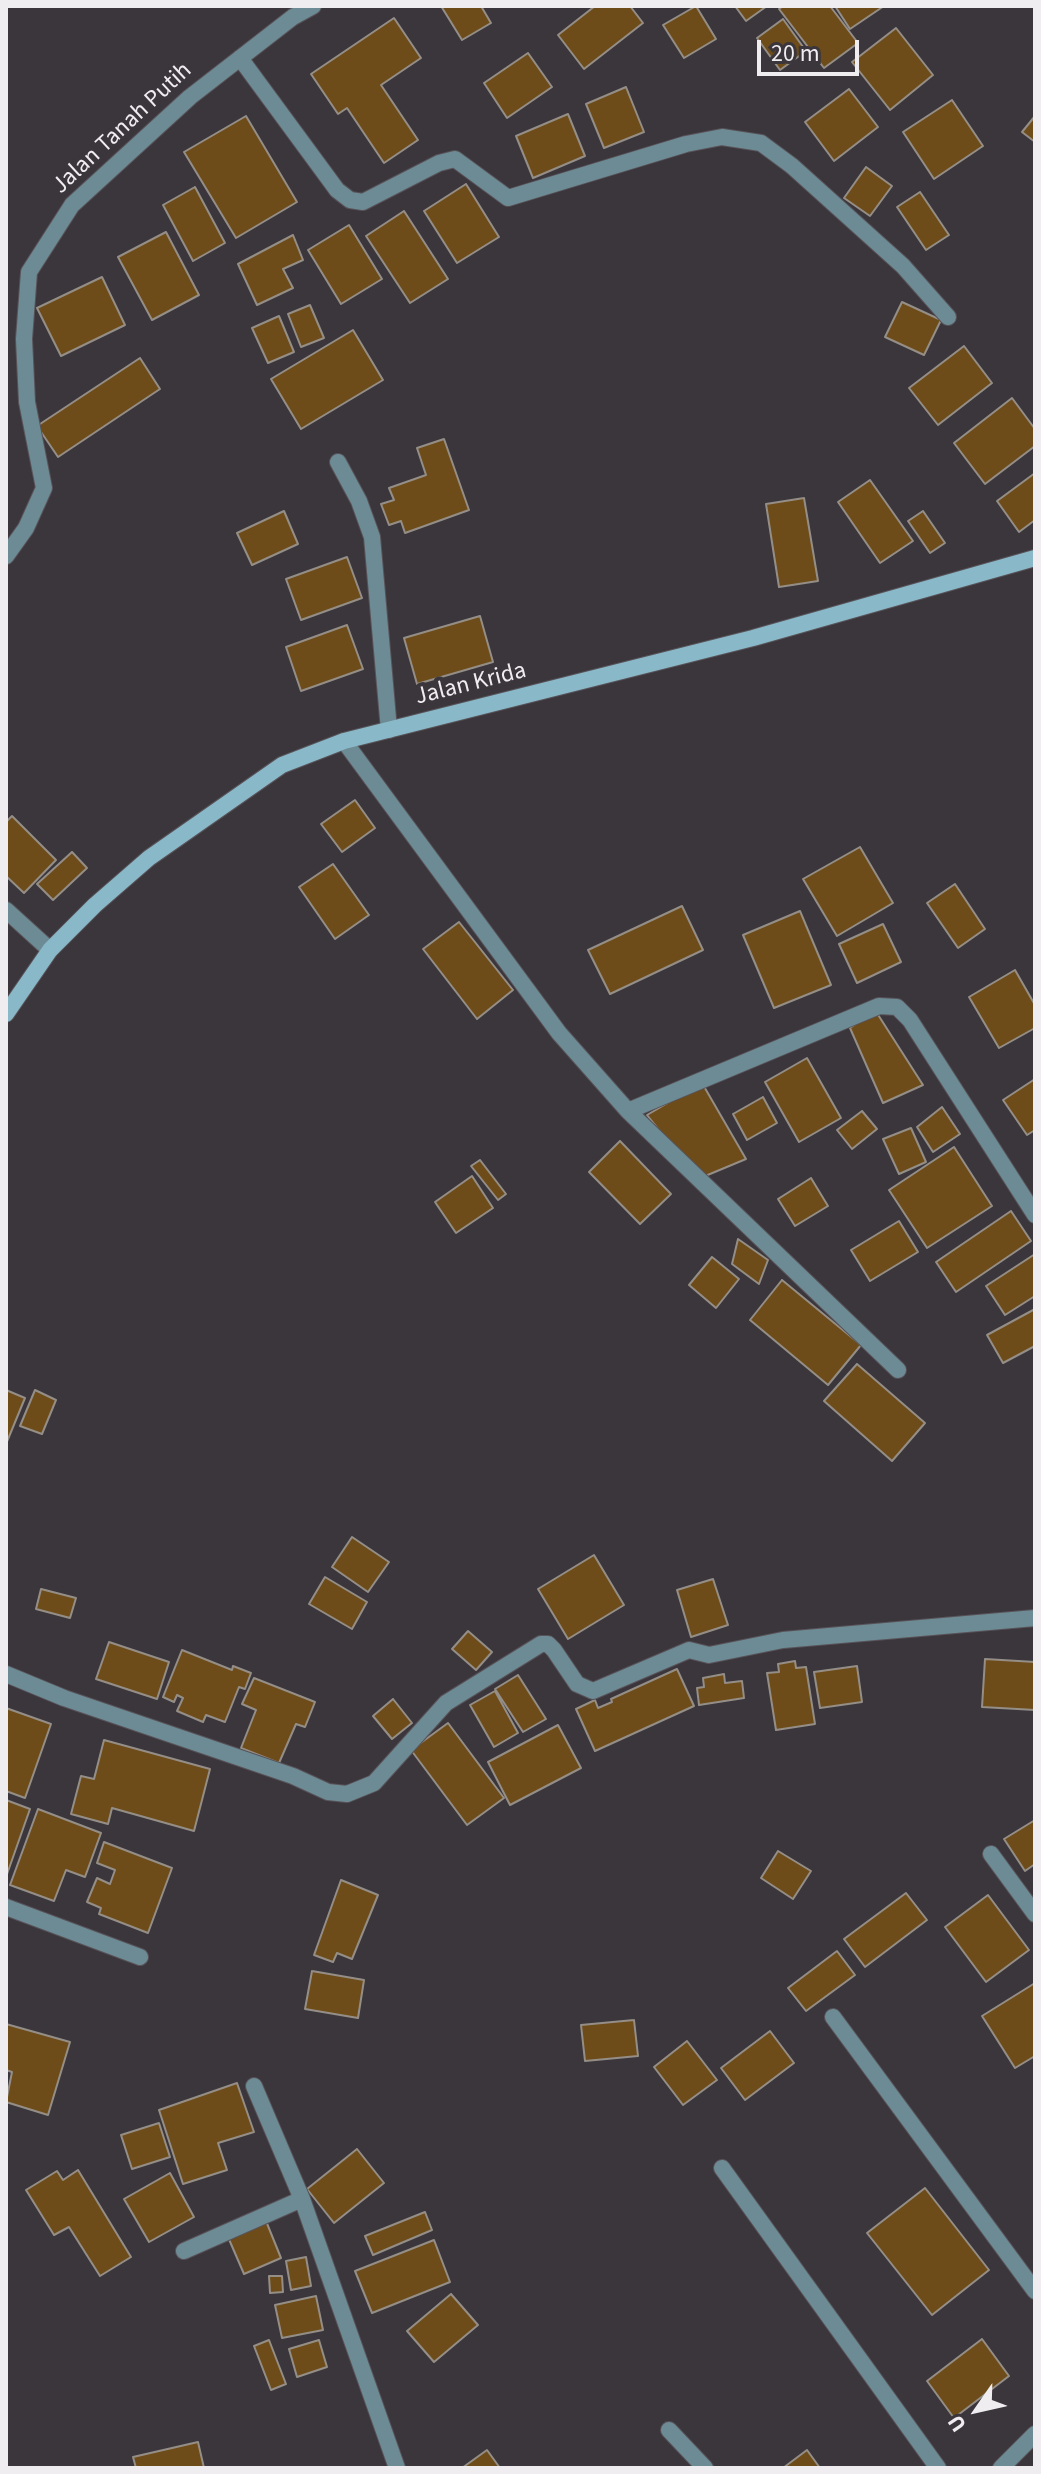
<!DOCTYPE html>
<style>
body{margin:0}
#map{position:relative;width:1041px;height:2474px;overflow:hidden;background:#3b363c;font-family:"Source Sans 3",sans-serif}
canvas{display:block}
.frame{position:absolute;inset:0;border:8px solid #f0edf1;pointer-events:none}
.north{position:absolute;left:937px;top:2370px;width:80px;height:80px;-webkit-text-stroke:6px #3b363c;paint-order:stroke;rotate:236deg;font-size:22px;font-weight:700;line-height:32px;text-align:center;color:#f0edf1}
.north::after{content:'';display:block;margin:auto;width:28px;height:36px;background:#f0edf1;clip-path:polygon(50% 0,100% 100%,50% 72%,0 100%)}
.scale{position:absolute;left:757px;top:40px;width:102px;height:36px;box-sizing:border-box;border:4px solid #f0edf1;border-top:0;padding-left:10px;font-size:24px;line-height:28px;white-space:nowrap;color:#f0edf1;-webkit-text-stroke:6px #3b363c;paint-order:stroke}
</style>
<div id="map">
<canvas width="1041" height="2474"></canvas>
<div class="frame"></div>
<div class="north">U</div>
<div class="scale">20 m</div>
</div>
<script>
const ctx = document.querySelector('canvas').getContext('2d');
ctx.lineJoin = 'round';
function fillPath(path, color) {
  ctx.fillStyle = color;
  ctx.fill(path, 'evenodd');
}
function poly(rows) {
  const path = new Path2D();
  for (const r of rows) {
    path.moveTo(r[0], r[1]);
    for (let i = 2; i < r.length; i += 2) path.lineTo(r[i], r[i + 1]);
  }
  return path;
}
function stroke(path, color, width, dash) {
  ctx.strokeStyle = color;
  ctx.lineWidth = width;
  ctx.lineCap = dash ? 'butt' : 'round';
  ctx.setLineDash(dash || []);
  ctx.stroke(path);
}
function drawText(font, color, halo, rows, align = 'center') {
  ctx.font = font + ' "Source Sans 3",sans-serif';
  ctx.lineWidth = 8;
  ctx.setLineDash([]);
  ctx.textBaseline = 'middle';
  ctx.strokeStyle = halo;
  ctx.fillStyle = color;
  for (const [text, x, y, turn = 0] of rows) {
    ctx.save();
    ctx.translate(x, y);
    ctx.rotate((+turn || 0) * Math.PI / 180);
    ctx.textAlign = isNaN(turn) ? turn : align;
    if (halo) ctx.strokeText(text, 0, 0);
    ctx.fillText(text, 0, 0);
    ctx.restore();
  }
}
const building = poly([
 [441,6,481,6,491,23,462,40,441,6],
 [595,6,630,6,643,23,584,69,558,35,595,6],
 [696,6,716,39,684,58,663,25,696,6],
 [735,6,767,6,746,21,735,6],
 [783,6,830,6,858,43,824,68,779,9,783,6],
 [835,6,884,6,850,29,835,6],
 [394,18,421,58,381,85,418,140,384,163,347,108,338,114,311,74,394,18],
 [783,19,806,51,780,70,757,38,783,19],
 [896,28,933,75,890,110,852,62,896,28],
 [528,53,552,87,507,118,484,83,528,53],
 [626,87,644,132,604,148,586,104,626,87],
 [849,89,878,127,834,161,805,122,849,89],
 [952,100,983,146,934,179,903,132,952,100],
 [568,114,585,156,533,178,516,136,568,114],
 [246,116,297,202,236,238,184,152,246,116],
 [1035,116,1035,142,1022,132,1035,116],
 [866,167,892,186,870,216,844,198,866,167],
 [466,184,499,237,457,263,424,211,466,184],
 [195,187,225,243,193,261,163,205,195,187],
 [920,192,949,235,926,250,897,207,920,192],
 [404,211,448,279,410,303,366,236,404,211],
 [349,225,382,279,341,304,308,250,349,225],
 [166,232,199,295,152,320,118,257,166,232],
 [293,235,303,260,283,269,293,288,257,305,238,264,293,235],
 [102,277,125,325,61,356,37,308,102,277],
 [902,302,941,320,924,355,885,337,902,302],
 [310,305,324,338,301,347,288,314,310,305],
 [279,316,294,352,268,363,252,328,279,316],
 [353,330,383,380,301,429,271,379,353,330],
 [964,346,992,383,938,425,909,388,964,346],
 [140,358,160,389,58,457,37,426,140,358],
 [1012,398,1035,429,1035,446,985,484,954,443,1012,398],
 [444,439,469,510,405,533,401,521,389,525,381,504,394,500,389,488,426,475,417,448,444,439],
 [1035,473,1035,520,1019,532,997,501,1035,473],
 [870,480,913,541,880,563,838,502,870,480],
 [804,498,818,581,779,587,766,504,804,498],
 [284,511,298,544,252,565,237,533,284,511],
 [923,511,945,543,930,553,908,521,923,511],
 [347,557,362,598,301,620,286,579,347,557],
 [480,616,493,662,417,684,404,638,480,616],
 [347,625,363,669,301,691,286,647,347,625],
 [355,800,375,828,342,852,321,824,355,800],
 [12,816,56,860,24,893,6,876,6,822,12,816],
 [860,847,893,903,837,936,803,879,860,847],
 [72,852,87,868,53,900,37,884,72,852],
 [333,864,369,915,335,939,299,887,333,864],
 [955,884,985,929,958,948,927,903,955,884],
 [682,906,703,950,610,994,588,950,682,906],
 [800,911,831,985,774,1008,743,935,800,911],
 [459,922,513,990,477,1019,423,949,459,922],
 [883,924,901,962,857,983,839,944,883,924],
 [1015,970,1035,1005,1035,1028,999,1048,969,997,1015,970],
 [875,1010,923,1085,883,1103,850,1028,875,1010],
 [807,1058,841,1118,799,1142,765,1082,807,1058],
 [1035,1079,1035,1130,1027,1135,1003,1100,1035,1079],
 [702,1083,746,1159,698,1179,647,1115,702,1083],
 [763,1097,777,1123,747,1140,733,1114,763,1097],
 [942,1107,960,1134,933,1152,917,1127,942,1107],
 [862,1111,877,1129,852,1149,837,1130,862,1111],
 [911,1128,926,1162,899,1174,883,1139,911,1128],
 [620,1141,671,1194,640,1224,589,1172,620,1141],
 [954,1147,992,1206,927,1248,889,1190,954,1147],
 [480,1160,506,1194,498,1200,471,1166,480,1160],
 [472,1176,493,1208,456,1233,435,1202,472,1176],
 [811,1178,828,1206,795,1226,778,1199,811,1178],
 [1011,1211,1031,1241,956,1292,936,1262,1011,1211],
 [899,1221,918,1252,870,1281,851,1250,899,1221],
 [738,1239,768,1260,759,1284,732,1264,738,1239],
 [1035,1254,1035,1296,1005,1315,986,1286,1035,1254],
 [712,1257,739,1279,716,1308,689,1285,712,1257],
 [782,1280,861,1345,828,1385,750,1320,782,1280],
 [1035,1309,1035,1346,1003,1363,987,1335,1035,1309],
 [857,1364,925,1423,892,1461,824,1401,857,1364],
 [6,1390,25,1398,6,1444,6,1390],
 [35,1390,56,1400,42,1434,20,1426,35,1390],
 [352,1537,389,1562,368,1592,332,1567,352,1537],
 [594,1555,624,1605,568,1639,538,1589,594,1555],
 [325,1577,367,1602,352,1629,309,1604,325,1577],
 [713,1579,728,1625,691,1637,677,1590,713,1579],
 [41,1589,76,1598,70,1618,36,1609,41,1589],
 [468,1631,492,1652,476,1670,452,1649,468,1631],
 [109,1642,169,1662,157,1699,96,1679,109,1642],
 [182,1650,232,1670,233,1666,251,1673,245,1689,239,1687,225,1722,206,1715,203,1722,177,1711,183,1698,177,1695,174,1702,163,1697,182,1650],
 [985,1659,1035,1662,1035,1710,982,1707,985,1659],
 [795,1661,796,1668,806,1667,815,1724,776,1730,767,1673,779,1672,778,1664,795,1661],
 [857,1666,862,1702,820,1708,814,1672,857,1666],
 [677,1669,694,1706,595,1751,576,1709,595,1700,598,1708,612,1702,611,1699,677,1669],
 [724,1674,725,1683,742,1681,744,1698,699,1705,697,1688,704,1687,703,1678,724,1674],
 [518,1675,546,1719,523,1732,495,1689,518,1675],
 [254,1678,315,1702,305,1727,296,1724,279,1763,241,1748,256,1710,242,1704,254,1678],
 [495,1691,518,1733,494,1747,470,1705,495,1691],
 [393,1699,412,1723,392,1739,373,1716,393,1699],
 [6,1708,51,1724,25,1798,6,1791,6,1708],
 [448,1723,504,1798,467,1825,411,1750,448,1723],
 [558,1725,581,1768,510,1805,488,1762,558,1725],
 [104,1740,210,1769,194,1831,112,1808,108,1824,71,1814,81,1776,94,1779,104,1740],
 [6,1800,30,1809,6,1877,6,1800],
 [38,1809,101,1833,85,1877,66,1870,54,1901,10,1885,38,1809],
 [1035,1820,1035,1864,1025,1871,1004,1839,1035,1820],
 [104,1842,172,1868,148,1933,99,1914,101,1908,87,1902,97,1878,110,1884,115,1870,97,1863,104,1842],
 [778,1851,811,1871,793,1899,761,1878,778,1851],
 [341,1880,378,1895,352,1959,337,1953,333,1962,314,1955,341,1880],
 [906,1893,927,1920,865,1967,844,1939,906,1893],
 [988,1895,1029,1950,986,1982,945,1927,988,1895],
 [837,1951,855,1975,806,2011,788,1988,837,1951],
 [312,1971,364,1980,358,2018,305,2009,312,1971],
 [1035,1983,1035,2056,1015,2068,982,2016,1035,1983],
 [634,2020,638,2056,585,2061,581,2025,634,2020],
 [6,2024,70,2042,48,2115,6,2102,12,2072,6,2070,6,2024],
 [770,2031,794,2063,745,2100,721,2068,770,2031],
 [687,2041,717,2080,683,2105,654,2067,687,2041],
 [237,2083,254,2132,218,2143,227,2170,183,2184,159,2110,237,2083],
 [159,2123,170,2157,132,2169,121,2135,159,2123],
 [357,2149,384,2183,334,2223,307,2189,357,2149],
 [78,2170,131,2257,100,2276,69,2227,54,2235,26,2190,57,2171,63,2180,78,2170],
 [170,2173,194,2217,149,2242,124,2199,170,2173],
 [925,2188,989,2270,932,2315,867,2233,925,2188],
 [425,2212,432,2230,373,2255,365,2236,425,2212],
 [266,2221,281,2258,244,2274,228,2237,266,2221],
 [434,2240,450,2282,372,2313,355,2271,434,2240],
 [306,2257,311,2286,291,2290,286,2261,306,2257],
 [269,2276,282,2276,283,2292,270,2293,269,2276],
 [451,2294,478,2325,434,2362,407,2331,451,2294],
 [316,2296,323,2330,282,2338,275,2305,316,2296],
 [982,2339,1009,2376,954,2418,927,2381,982,2339],
 [269,2340,286,2384,271,2390,254,2346,269,2340],
 [319,2340,327,2367,297,2377,289,2349,319,2340],
 [198,2442,204,2468,136,2468,133,2457,198,2442],
 [487,2450,500,2468,462,2468,487,2450],
 [807,2450,820,2468,783,2468,807,2450]
]);
fillPath(building, '#6e4c19');
stroke(building, '#948e87', 2);
const street = poly([
 [240,58,337,190,350,200,363,202,439,163,455,159,508,198,686,144,722,137,761,143,792,166,903,266,948,317],
 [338,462,359,501,372,537,389,730],
 [6,556,26,528,44,488,27,402,24,339,29,272,72,205,190,97,293,17,313,6],
 [344,741,559,1033,628,1111,879,1006,897,1007,910,1020,1035,1215],
 [6,910,50,950],
 [628,1111,898,1370],
 [6,1674,64,1698,293,1776,328,1792,347,1794,374,1783,446,1703,541,1644,548,1644,554,1650,577,1684,593,1691,689,1650,709,1655,783,1640,1035,1618],
 [991,1854,1035,1914],
 [6,1907,140,1957],
 [833,2017,1035,2291],
 [254,2086,302,2199,397,2468],
 [722,2168,938,2468],
 [184,2251,302,2199],
 [669,2430,705,2468],
 [1001,2468,1035,2434]
]);
const secondary = poly([
 [6,1014,50,950,95,905,149,858,282,765,344,741,753,638,1035,558]
]);
stroke(street, '#585359', 18);
stroke(secondary, '#585359', 18);
stroke(street, '#6d8b94', 16);
stroke(secondary, '#89b9c8', 16);
drawText('24px', '#f0edf1', '#3b363c', [
 ["Jalan Tanah Putih",123,129,-43],
 ["Jalan Krida",471,685,-14]
]);
</script>
